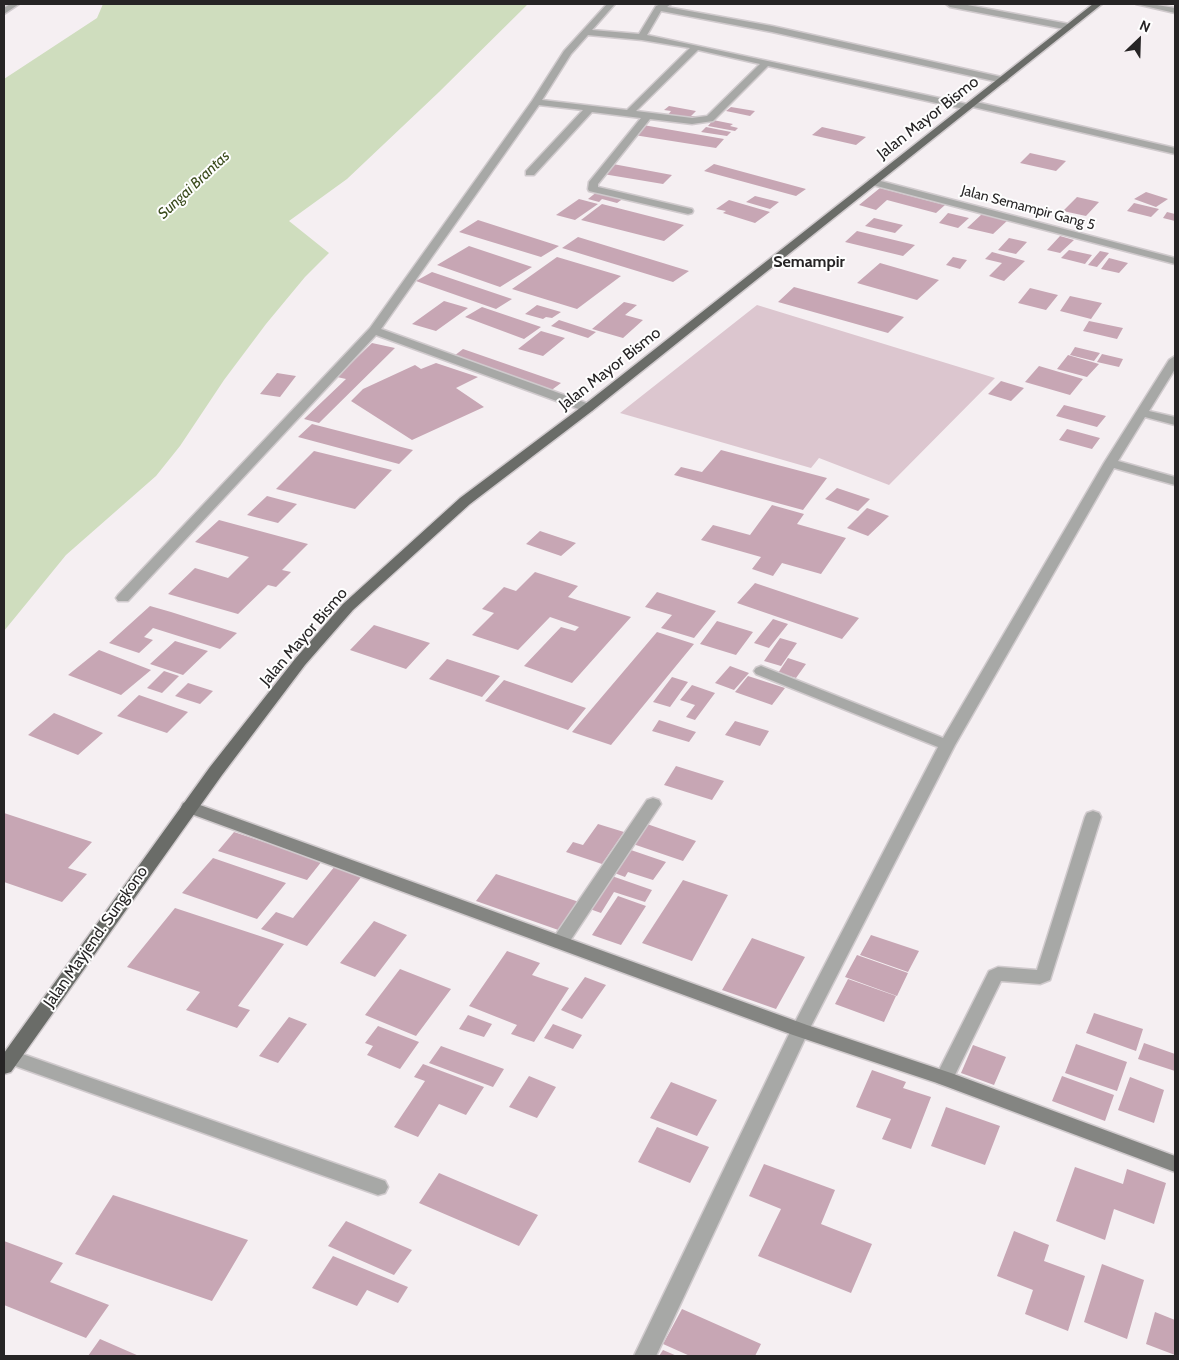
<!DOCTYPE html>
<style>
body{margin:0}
#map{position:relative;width:1179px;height:1360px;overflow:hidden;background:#f5eff2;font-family:Cabin,sans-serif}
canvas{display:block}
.frame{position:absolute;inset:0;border:5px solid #262425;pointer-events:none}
.north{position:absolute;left:1114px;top:15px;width:50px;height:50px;-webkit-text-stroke:4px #fefefe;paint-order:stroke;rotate:24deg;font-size:14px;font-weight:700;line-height:20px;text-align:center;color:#262425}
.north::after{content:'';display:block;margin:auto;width:18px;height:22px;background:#262425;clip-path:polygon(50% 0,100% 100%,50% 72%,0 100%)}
</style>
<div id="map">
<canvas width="1179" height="1360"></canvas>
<div class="frame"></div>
<div class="north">N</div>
</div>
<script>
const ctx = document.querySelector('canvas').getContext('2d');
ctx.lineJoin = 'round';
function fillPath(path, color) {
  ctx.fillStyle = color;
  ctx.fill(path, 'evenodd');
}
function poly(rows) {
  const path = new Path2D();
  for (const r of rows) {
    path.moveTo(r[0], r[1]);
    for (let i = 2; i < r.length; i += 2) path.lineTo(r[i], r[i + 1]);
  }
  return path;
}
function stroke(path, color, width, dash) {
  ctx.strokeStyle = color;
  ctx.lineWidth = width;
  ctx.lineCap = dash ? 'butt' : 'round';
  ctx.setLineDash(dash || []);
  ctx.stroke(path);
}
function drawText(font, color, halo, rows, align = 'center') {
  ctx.font = font + ' Cabin,sans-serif';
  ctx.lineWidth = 4;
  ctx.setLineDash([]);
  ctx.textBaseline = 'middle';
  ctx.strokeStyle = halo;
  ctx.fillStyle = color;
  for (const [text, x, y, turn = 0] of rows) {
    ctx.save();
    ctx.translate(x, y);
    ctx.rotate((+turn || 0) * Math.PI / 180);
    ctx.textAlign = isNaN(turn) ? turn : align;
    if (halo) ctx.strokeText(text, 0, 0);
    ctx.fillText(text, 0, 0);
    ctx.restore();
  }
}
fillPath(poly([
 [757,305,995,378,889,485,819,458,811,468,620,413]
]), '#dcc6cf');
fillPath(poly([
 [103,4,528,4,439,92,347,179,289,221,329,253,305,277,266,324,224,380,180,446,156,476,66,555,4,631,4,79,97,18]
]), '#cfddbe');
fillPath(poly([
 [669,106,696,111,691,116,697,116,693,120,667,116,671,111,664,110],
 [731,107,755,111,750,116,726,111],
 [713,120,733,124,730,126,738,128,735,131,708,126],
 [643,125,724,139,716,148,634,135],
 [706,127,731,132,727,136,701,132],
 [822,127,866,137,856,145,812,135],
 [1030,153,1066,161,1056,171,1020,163],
 [613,164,672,175,663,184,603,174],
 [714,164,806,189,796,196,704,171],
 [880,188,945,205,936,213,887,200,876,210,859,205],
 [598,191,624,198,617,203,602,199,599,202,588,199],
 [1146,192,1168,199,1156,207,1134,199],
 [755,196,779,202,770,209,746,202],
 [1077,197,1099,202,1086,216,1063,211],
 [579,199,598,204,575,220,556,215],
 [729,200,770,212,755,223,723,213,726,211,716,209],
 [1134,203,1159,209,1151,217,1127,211],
 [602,204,684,225,664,241,581,220],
 [1167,212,1175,214,1175,221,1163,218],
 [948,213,969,218,958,228,939,223],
 [982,214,1008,220,993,234,967,228],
 [874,218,903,225,895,233,865,226],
 [478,220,559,246,541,257,459,232],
 [857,231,915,245,903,256,845,242],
 [1060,236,1074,240,1060,253,1047,250],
 [578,237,689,271,673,282,562,248],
 [1009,238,1027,242,1016,254,998,250],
 [469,246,532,267,500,287,437,265],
 [1069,250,1092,255,1085,264,1061,258],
 [1100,251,1109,253,1097,267,1088,265],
 [992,252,1025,261,1004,281,989,276,1002,263,985,259],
 [557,257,621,276,577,309,512,289],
 [953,257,967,260,960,269,946,265],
 [1109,258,1128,263,1119,273,1101,269],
 [880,263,939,280,917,300,857,283],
 [432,272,512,299,496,309,416,281],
 [794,287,904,317,888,333,778,302],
 [1030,288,1058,295,1046,310,1018,303],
 [1070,296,1102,303,1091,319,1060,311],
 [444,301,468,308,436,331,412,324],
 [624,302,637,305,625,315,643,320,623,338,592,329],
 [537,305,561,312,552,318,546,317,543,319,525,314],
 [482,307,541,327,524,339,465,317],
 [559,320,596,332,588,338,551,326],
 [1089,321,1123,328,1117,339,1083,331],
 [541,331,565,338,543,356,518,349],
 [372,343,395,348,319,423,304,419,346,379,337,377],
 [1075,347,1100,353,1094,361,1070,355],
 [463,349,561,383,549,392,504,376,508,374,454,356],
 [1102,354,1123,359,1119,367,1097,362],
 [1068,355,1099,364,1087,377,1057,369],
 [436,363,478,377,456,388,484,407,412,440,351,401,363,389,415,365,421,369],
 [1039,366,1083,379,1070,395,1025,382],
 [277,373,296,376,280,397,260,394],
 [1001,381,1024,388,1011,401,988,394],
 [1064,405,1106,416,1097,427,1056,416],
 [312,424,413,450,399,464,298,437],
 [1067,429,1100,438,1092,449,1059,440],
 [721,450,827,478,803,510,674,475,681,467,702,472],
 [314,451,392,470,355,509,276,489],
 [837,488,870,499,858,511,825,499],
 [267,496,297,504,278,523,247,515],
 [772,505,804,514,797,524,846,538,821,574,782,563,773,576,752,569,761,557,701,540,713,525,750,535],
 [867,508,889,516,868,536,847,528],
 [219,520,308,544,282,570,291,572,276,587,268,585,238,614,168,594,195,568,228,578,249,557,195,542],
 [540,531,576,543,561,556,526,544],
 [535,572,578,586,568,597,631,617,572,683,524,666,561,627,575,631,579,627,550,617,518,650,472,635,494,613,482,609,504,587,516,591],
 [755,583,859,618,842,639,737,603],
 [657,592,716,611,694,638,661,628,672,615,645,607],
 [150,606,171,612,237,633,220,649,153,628,144,637,153,640,139,653,109,643],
 [773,619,788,624,769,648,754,643],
 [717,621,753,632,736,655,700,644],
 [374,625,430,643,406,669,350,650],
 [657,632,694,644,611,745,572,732],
 [780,638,797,643,781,666,764,661],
 [175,641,208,651,183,675,150,664],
 [99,650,151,670,121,695,68,675],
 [788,658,806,664,796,678,778,673],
 [447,659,500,676,482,697,429,679],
 [730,666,749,673,734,690,715,683],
 [164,671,179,676,162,693,147,688],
 [748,676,785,688,772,705,735,692],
 [672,677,688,682,670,707,653,702],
 [504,680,586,708,568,730,485,701],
 [188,683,213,691,200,704,175,696],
 [692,685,715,693,695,720,686,717,695,705,680,700],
 [139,695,188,712,167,733,117,716],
 [54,713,103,733,78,755,28,735],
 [659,720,696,732,689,742,652,731],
 [735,721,769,731,760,746,725,735],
 [676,766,724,781,712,800,664,785],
 [4,813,92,842,68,868,87,874,62,902,4,882],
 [598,824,624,832,602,864,566,852,573,842,583,845],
 [647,824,696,841,683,861,633,844],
 [234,832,322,861,307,880,218,851],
 [628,849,666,862,653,880,628,872,625,877,612,872],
 [213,858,286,883,257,919,182,893],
 [335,866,362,876,307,946,261,929,276,912,293,918],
 [496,874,582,903,564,932,476,901],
 [609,875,652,890,645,902,614,892,601,913,587,908],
 [683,880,728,895,692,961,642,943],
 [618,896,646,906,621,945,592,935],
 [175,908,284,944,238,1006,250,1010,237,1028,186,1010,200,992,127,967],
 [374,921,407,935,375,977,340,963],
 [871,935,919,951,908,972,860,955],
 [752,938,805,957,776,1009,722,990],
 [507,951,540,963,532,975,569,988,534,1042,511,1034,517,1025,469,1006],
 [857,955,908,973,897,996,845,977],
 [400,969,451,989,416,1036,365,1015],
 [585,977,606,985,582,1019,561,1010],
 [848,979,896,996,884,1022,835,1004],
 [1094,1013,1143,1029,1136,1051,1086,1033],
 [468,1015,492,1024,484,1037,459,1029],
 [289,1017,307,1024,278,1063,259,1056],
 [553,1024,582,1035,573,1049,544,1038],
 [378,1026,419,1042,400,1069,367,1055,373,1046,365,1043],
 [1144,1043,1175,1054,1175,1071,1138,1059],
 [1076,1044,1127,1062,1117,1091,1065,1073],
 [973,1045,1006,1057,994,1085,961,1073],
 [441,1046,504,1069,493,1087,429,1063],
 [423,1064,484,1087,466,1115,439,1104,418,1137,394,1127,425,1081,414,1077],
 [872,1070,906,1082,903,1088,931,1097,911,1149,882,1139,891,1119,856,1107],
 [529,1076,556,1087,537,1118,509,1107],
 [1062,1076,1114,1095,1105,1121,1052,1101],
 [1130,1077,1164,1090,1154,1123,1118,1110],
 [671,1082,717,1100,697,1136,650,1118],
 [946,1107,1000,1126,985,1165,931,1146],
 [657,1127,709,1147,690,1183,638,1162],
 [764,1164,835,1190,821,1224,872,1244,851,1293,758,1256,781,1209,749,1196],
 [1075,1167,1123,1184,1127,1169,1166,1183,1154,1224,1114,1209,1105,1240,1056,1221],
 [439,1173,538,1215,519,1246,419,1203],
 [113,1195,248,1240,212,1301,75,1254],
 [346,1221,412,1250,394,1275,328,1246],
 [1014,1231,1049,1245,1044,1261,1085,1276,1068,1331,1025,1314,1033,1290,997,1276],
 [4,1241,63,1263,50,1282,109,1305,86,1338,4,1305],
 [333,1256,408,1287,398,1303,367,1290,357,1306,312,1288],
 [1102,1264,1144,1280,1127,1339,1084,1322],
 [682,1309,761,1344,755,1356,690,1356,663,1344],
 [1155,1312,1175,1320,1175,1355,1146,1344],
 [100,1339,139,1356,88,1356],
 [663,1350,677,1356,659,1356]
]), '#c7a6b4');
const street = poly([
 [10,4,19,4,4,14,4,8,10,4],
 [607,4,615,4,592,30,639,34,656,6,661,4,671,4,667,7,772,26,1006,78,1008,80,1003,83,772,32,661,11,647,35,967,104,972,101,1175,148,1175,154,973,107,968,110,768,66,713,121,692,124,650,119,598,184,598,187,692,209,693,211,692,213,688,214,589,191,588,189,589,182,641,118,592,112,534,175,526,175,526,171,583,110,539,105,381,329,592,405,594,408,592,411,584,411,376,335,128,601,118,601,116,598,118,595,370,328,532,101,564,51,607,4],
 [588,35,642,40,690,48,627,110,542,100,571,54,588,35],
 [698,50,760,64,707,116,692,118,636,111,698,50],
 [946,4,962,4,1069,24,1073,27,1069,30,950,7,946,4],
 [1136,4,1151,4,1175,8,1175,13,1136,4],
 [873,179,1175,258,1175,264,869,184,869,180,873,179],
 [1175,356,1175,369,1149,411,1175,417,1175,425,1145,417,1118,461,1175,477,1175,485,1114,468,955,745,809,1030,656,1356,634,1356,791,1030,938,747,756,674,754,671,756,668,761,666,766,668,943,738,1104,463,1169,360,1175,356],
 [653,798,659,800,661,804,566,947,560,948,554,947,551,942,554,937,647,800,653,798],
 [1093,811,1099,813,1101,817,1050,980,1040,984,1001,981,951,1083,944,1085,937,1083,935,1078,989,971,998,967,1037,970,1085,817,1087,813,1093,811],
 [11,1050,385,1181,388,1187,385,1193,378,1195,4,1062,4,1053,11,1050]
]);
const secondary = poly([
 [189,801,807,1025,951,1073,1175,1156,1175,1172,937,1083,793,1035,183,811,181,807,183,803,189,801]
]);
const primary = poly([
 [1093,4,1102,4,592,411,470,504,353,610,305,665,222,775,11,1072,4,1074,4,1053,210,767,295,659,343,604,460,498,584,405,1093,4]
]);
stroke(street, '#d0cacd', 3);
stroke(secondary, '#d0cacd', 3);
stroke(primary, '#d0cacd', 3);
fillPath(street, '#a7a8a6');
fillPath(secondary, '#848582');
fillPath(primary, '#6a6c68');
drawText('14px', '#262425', '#fefefe', [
 ["Jalan Semampir Gang 5",1028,208,15]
]);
drawText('italic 15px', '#3a4b1c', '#fefefe', [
 ["Sungai Brantas",194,185,-43]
]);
drawText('16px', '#262425', '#fefefe', [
 ["Jalan Mayor Bismo",928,118,-38],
 ["Jalan Mayor Bismo",610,369,-38],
 ["Jalan Mayor Bismo",304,637,-49],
 ["Jalan Mayjend. Sungkono",96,937,-55]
]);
drawText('bold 16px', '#262425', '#fefefe', [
 ["Semampir",809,262]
]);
</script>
